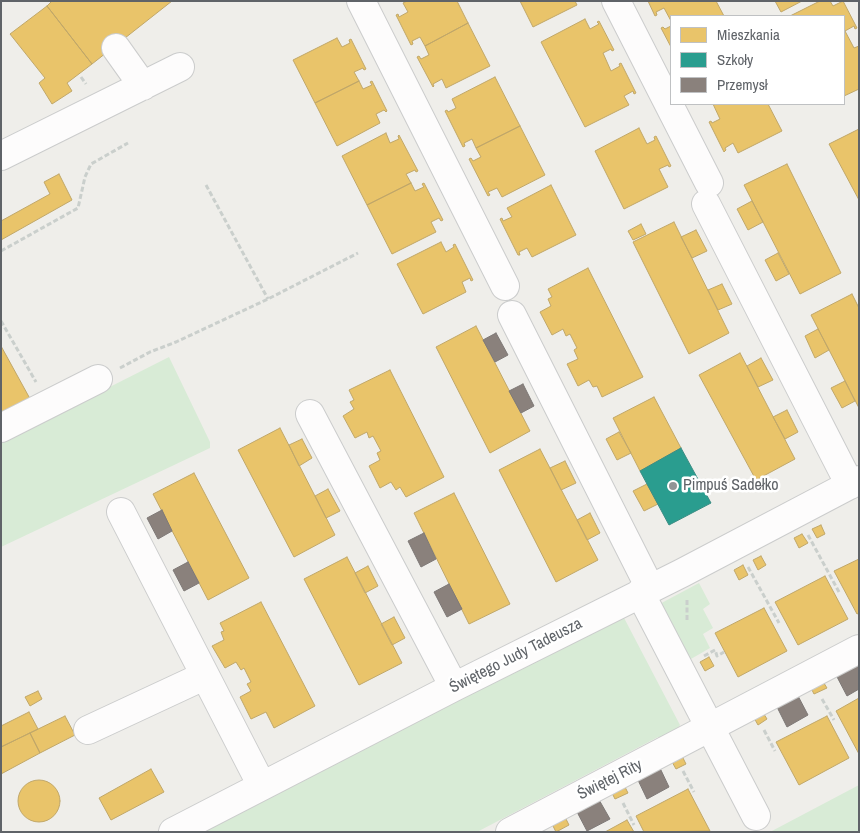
<!DOCTYPE html>
<meta charset="utf-8">
<style>
body{margin:0}
#map{position:relative;width:860px;height:833px;overflow:hidden;background:#efeeea;font-family:"Archivo Narrow",sans-serif}
canvas{display:block}
.frame{position:absolute;inset:0;border:2px solid #5f6368;pointer-events:none}
.legend{position:absolute;left:670px;top:15px;width:175px;height:90px;box-sizing:border-box;background:#fff;border:1px solid #bfc1c3;margin:0;padding:6px 9px;list-style:none;font-size:15px;color:#5f6368}
.legend li{display:flex;align-items:center;gap:10px;height:25px}
.legend b{width:25px;border:1px solid #bfc1c3}
</style>
<div id="map">
<canvas width="860" height="833"></canvas>
<div class="frame"></div>
<ul class="legend">
<li><b style="height:14px;background:#e9c46a"></b>Mieszkania</li>
<li><b style="height:14px;background:#2a9d8f"></b>Szkoły</li>
<li><b style="height:14px;background:#8a817c"></b>Przemysł</li>
</ul>
</div>
<script>
const ctx = document.querySelector('canvas').getContext('2d');
ctx.lineJoin = 'round';
function fillPath(path, color) {
  ctx.fillStyle = color;
  ctx.fill(path, 'evenodd');
}
function poly(rows) {
  const path = new Path2D();
  for (const r of rows) {
    if (r.length === 3) {
      path.moveTo(r[0] + r[2], r[1]);
      path.arc(r[0], r[1], r[2], 0, 2 * Math.PI);
      continue;
    }
    path.moveTo(r[0], r[1]);
    for (let i = 2; i < r.length; i += 2) path.lineTo(r[i], r[i + 1]);
  }
  return path;
}
function stroke(path, color, width, dash) {
  ctx.strokeStyle = color;
  ctx.lineWidth = width;
  ctx.lineCap = dash ? 'butt' : 'round';
  ctx.setLineDash(dash || []);
  ctx.stroke(path);
}
function drawText(font, color, halo, rows, align = 'center') {
  ctx.font = font + ' "Archivo Narrow",sans-serif';
  ctx.lineWidth = 5;
  ctx.setLineDash([]);
  ctx.textBaseline = 'middle';
  ctx.strokeStyle = halo;
  ctx.fillStyle = color;
  for (const [text, x, y, turn = 0] of rows) {
    ctx.save();
    ctx.translate(x, y);
    ctx.rotate((+turn || 0) * Math.PI / 180);
    ctx.textAlign = isNaN(turn) ? turn : align;
    if (halo) ctx.strokeText(text, 0, 0);
    ctx.fillText(text, 0, 0);
    ctx.restore();
  }
}
fillPath(poly([
 [169,357,210,442,210,448,1,547,1,442],
 [699,583,710,604,703,609,713,628,703,634,710,648,684,663,654,607],
 [622,614,680,725,676,731,660,739,658,737,477,832,201,832],
 [859,785,859,832,770,832]
]), '#d8ebd6');
const homes = poly([
 [52,1,172,1,92,64,47,6,52,1],
 [407,1,457,1,468,23,425,46,420,37,412,41,413,44,411,45,396,15,398,14,399,17,408,12,403,3,407,1],
 [520,1,575,1,577,5,533,27,520,1],
 [648,1,716,1,724,16,671,16,671,21,664,8,656,12,657,15,655,16,648,1],
 [775,1,802,1,781,12,775,1],
 [820,1,830,1,833,6,843,1,857,28,855,29,854,26,845,31,854,48,859,46,859,89,844,96,844,16,790,16,820,1],
 [47,6,92,64,67,83,72,91,52,104,39,83,45,78,10,34,47,6],
 [585,19,590,29,599,24,597,22,599,21,614,50,612,51,611,49,603,53,611,71,620,66,619,64,621,63,636,93,634,94,633,91,624,96,629,105,585,127,541,42,585,19],
 [468,23,490,66,446,88,442,79,433,84,434,86,433,87,417,57,419,56,421,59,429,55,425,46,468,23],
 [671,26,671,47,661,28,663,27,665,29,671,26],
 [337,38,342,47,350,43,349,40,351,39,366,69,364,70,363,68,354,72,359,81,315,103,293,60,337,38],
 [495,77,520,126,476,148,472,139,464,143,465,146,463,147,445,111,447,110,448,112,456,108,452,99,495,77],
 [359,81,363,89,372,85,370,82,372,81,387,111,386,112,384,110,376,114,380,123,337,146,315,103,359,81],
 [713,104,768,104,782,131,738,153,733,143,725,148,726,150,724,152,709,122,711,121,712,123,720,119,713,104],
 [520,126,545,175,502,197,497,188,488,192,490,195,488,196,469,159,471,158,473,161,481,157,476,148,520,126],
 [639,128,647,144,655,140,654,137,656,136,671,166,669,167,668,165,659,169,668,187,624,209,595,151,639,128],
 [859,129,859,200,829,144,859,129],
 [386,133,390,143,399,139,398,136,399,135,418,171,416,172,415,170,406,174,411,183,367,205,342,156,386,133],
 [787,164,841,273,800,294,744,185,787,164],
 [59,174,72,200,1,240,1,221,50,194,44,182,59,174],
 [411,183,415,191,424,187,422,184,424,183,443,220,441,221,439,218,431,222,436,232,392,254,367,205,411,183],
 [551,185,576,235,532,257,527,248,519,252,520,255,518,255,500,219,502,218,503,221,512,217,507,208,551,185],
 [752,201,763,222,748,230,737,209,752,201],
 [674,222,729,333,689,354,633,242,674,222],
 [641,224,646,234,633,240,628,231,641,224],
 [696,230,707,251,692,258,681,237,696,230],
 [441,242,446,252,454,247,453,245,455,244,473,280,471,281,470,278,462,282,466,292,423,314,397,264,441,242],
 [778,253,789,274,776,281,765,260,778,253],
 [588,268,643,377,602,397,597,386,593,387,589,380,578,386,567,364,578,359,574,350,577,348,570,334,566,336,563,329,552,335,540,312,551,306,548,299,552,297,548,289,588,268],
 [722,284,732,304,718,310,708,290,722,284],
 [852,294,859,308,859,408,811,315,852,294],
 [476,326,530,431,490,453,436,347,476,326],
 [818,329,829,350,815,358,805,336,818,329],
 [1,346,34,406,1,416,1,346],
 [740,353,795,459,756,480,699,375,740,353],
 [761,358,773,380,758,387,747,366,761,358],
 [390,370,444,477,406,497,400,487,396,490,391,482,380,488,369,466,380,460,377,453,381,451,373,436,369,438,367,432,355,438,343,416,354,409,350,402,354,400,349,390,390,370],
 [845,381,855,401,842,408,831,388,845,381],
 [654,397,681,448,640,471,613,418,654,397],
 [787,410,798,432,785,439,773,417,787,410],
 [280,428,335,535,294,557,238,450,280,428],
 [619,432,631,453,617,460,606,439,619,432],
 [302,439,312,458,299,466,289,445,302,439],
 [540,449,598,560,556,582,499,470,540,449],
 [565,461,576,483,561,490,550,468,565,461],
 [194,473,249,578,208,600,153,494,194,473],
 [647,484,658,504,644,511,633,491,647,484],
 [328,489,340,511,326,518,315,496,328,489],
 [454,493,510,604,469,624,414,513,454,493],
 [590,513,600,533,587,540,577,520,590,513],
 [821,525,825,534,817,538,812,529,821,525],
 [802,534,808,543,799,548,794,538,802,534],
 [761,556,766,565,758,570,753,560,761,556],
 [347,557,402,663,359,685,304,579,347,557],
 [859,559,859,613,857,614,834,571,859,559],
 [743,565,748,575,739,580,734,570,743,565],
 [368,566,378,586,365,593,355,573,368,566],
 [825,576,848,619,798,645,775,602,825,576],
 [261,602,315,706,274,728,266,712,251,719,240,697,251,691,247,684,251,682,244,668,241,670,236,662,225,668,212,646,224,640,221,632,224,631,220,623,261,602],
 [764,608,787,651,738,677,715,633,764,608],
 [394,617,405,638,392,645,381,624,394,617],
 [709,657,714,666,705,671,700,662,709,657],
 [822,680,827,688,814,694,810,686,822,680],
 [38,691,42,699,30,706,25,697,38,691],
 [859,698,859,754,836,711,859,698],
 [762,711,767,719,758,725,753,716,762,711],
 [29,712,38,729,1,747,1,726,29,712],
 [65,716,75,735,40,753,30,733,65,716],
 [827,716,849,758,799,785,776,742,827,716],
 [30,733,40,753,1,774,1,747,30,733],
 [681,754,686,764,676,769,671,760,681,754],
 [151,769,164,792,111,820,99,798,151,769],
 [39,801,21],
 [624,785,628,793,615,799,611,791,624,785],
 [688,789,710,831,644,832,636,816,688,789],
 [564,815,569,825,556,832,551,822,564,815],
 [627,820,634,832,605,832,627,820]
]);
fillPath(homes, '#e9c46a');
stroke(homes, '#c0a769', 1);
const schools = poly([
 [681,448,711,503,669,525,640,471,681,448]
]);
fillPath(schools, '#2a9d8f');
stroke(schools, '#3a8c83', 1);
const industry = poly([
 [496,333,508,355,495,362,483,340,496,333],
 [523,384,534,406,521,413,509,391,523,384],
 [162,510,172,531,158,539,147,518,162,510],
 [424,533,436,559,421,567,408,541,424,533],
 [188,562,199,583,184,591,173,570,188,562],
 [449,584,462,609,447,617,434,592,449,584],
 [857,662,859,665,859,689,847,696,835,673,857,662],
 [797,694,808,715,787,727,776,705,797,694],
 [659,766,669,787,647,799,637,778,659,766],
 [598,798,610,819,587,831,576,810,598,798]
]);
fillPath(industry, '#8a817c');
stroke(industry, '#7d7876', 1);
const minor = poly([
 [361,1,505,286],
 [616,1,709,183],
 [116,48,143,86],
 [1,156,180,67],
 [706,204,850,485],
 [512,315,650,588],
 [310,414,454,687],
 [1,428,98,379],
 [121,512,262,786],
 [640,593,756,816],
 [88,730,204,676],
 [173,832,454,687,682,573,859,480],
 [510,832,859,649]
]);
stroke(minor, '#cbcccc', 30);
stroke(poly([
 [81,77,86,84],
 [206,185,268,299],
 [1,251,78,208,85,177,91,164,128,143],
 [1,321,36,382],
 [120,368,150,352,176,342,268,299,358,253],
 [808,535,839,592],
 [748,567,779,623],
 [687,600,687,622],
 [704,656,715,650,717,656,724,652],
 [822,699,834,720],
 [764,730,775,751],
 [683,771,694,792],
 [623,803,634,825]
]), '#cacfcc', 3, [5, 2.5]);
stroke(minor, '#fdfcfc', 28);
for (const [x, y, r, color] of [
 [673,486,5,"#919496"]
]) {
  const dot = new Path2D();
  dot.arc(x, y, r, 0, 2 * Math.PI);
  ctx.fillStyle = color;
  ctx.fill(dot);
  stroke(dot, '#fff', 2);
}
drawText('16px', '#5f6368', '#fff', [
 ["Pimpuś Sadełko",683,486]
], 'left');
drawText('16px', '#5f6368', '#fff', [
 ["Świętego Judy Tadeusza",516,656,-27],
 ["Świętej Rity",610,780,-27]
]);
</script>
